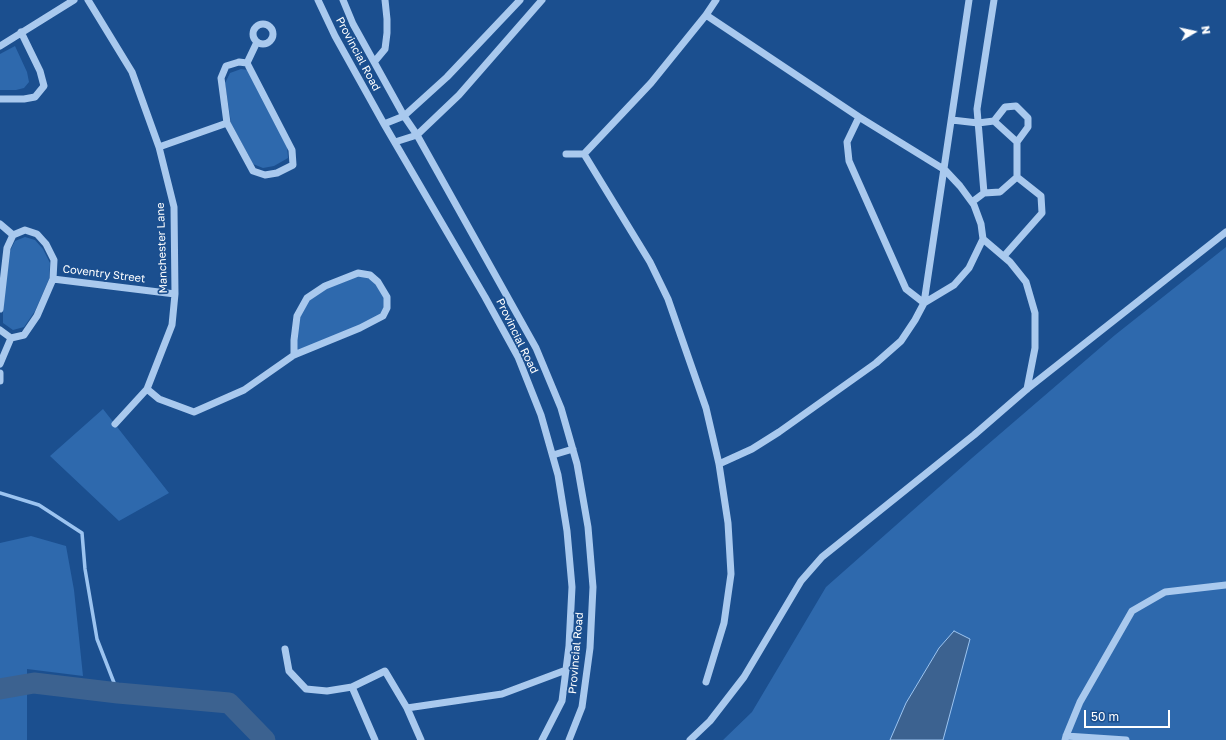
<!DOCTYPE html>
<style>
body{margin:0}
#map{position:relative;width:1226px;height:740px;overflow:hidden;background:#1b4f8f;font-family:"Golos Text",sans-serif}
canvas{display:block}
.north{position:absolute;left:1174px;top:12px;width:40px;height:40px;-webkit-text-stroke:3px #1b4f8f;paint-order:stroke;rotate:81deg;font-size:11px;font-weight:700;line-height:16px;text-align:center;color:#fff}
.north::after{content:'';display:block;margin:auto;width:14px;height:18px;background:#fff;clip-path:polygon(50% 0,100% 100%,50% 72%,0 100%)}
.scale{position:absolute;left:1084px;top:710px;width:86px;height:18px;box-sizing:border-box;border:2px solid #fff;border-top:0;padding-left:5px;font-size:12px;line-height:14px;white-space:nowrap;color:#fff;-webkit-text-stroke:3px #1b4f8f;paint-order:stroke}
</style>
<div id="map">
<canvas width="1226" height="740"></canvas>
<div class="north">N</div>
<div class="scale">50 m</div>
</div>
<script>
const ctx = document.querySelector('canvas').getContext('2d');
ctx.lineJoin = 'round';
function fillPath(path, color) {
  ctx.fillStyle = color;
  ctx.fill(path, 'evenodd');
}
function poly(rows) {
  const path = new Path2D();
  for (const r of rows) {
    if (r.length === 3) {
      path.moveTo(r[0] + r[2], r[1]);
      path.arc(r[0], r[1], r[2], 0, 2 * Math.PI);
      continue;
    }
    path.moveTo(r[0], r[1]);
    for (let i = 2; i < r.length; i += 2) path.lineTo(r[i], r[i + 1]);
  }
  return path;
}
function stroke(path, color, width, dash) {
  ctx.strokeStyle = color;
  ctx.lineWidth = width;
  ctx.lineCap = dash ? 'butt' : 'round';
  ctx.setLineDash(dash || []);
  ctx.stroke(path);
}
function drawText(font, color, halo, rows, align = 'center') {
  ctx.font = font + ' "Golos Text",sans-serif';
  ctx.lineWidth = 3.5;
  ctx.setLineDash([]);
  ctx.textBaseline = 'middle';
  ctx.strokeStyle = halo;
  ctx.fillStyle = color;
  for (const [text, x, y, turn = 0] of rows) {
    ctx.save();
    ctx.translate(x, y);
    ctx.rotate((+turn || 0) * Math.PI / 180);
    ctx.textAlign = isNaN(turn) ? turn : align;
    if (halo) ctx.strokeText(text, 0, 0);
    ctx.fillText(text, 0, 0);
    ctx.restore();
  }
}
fillPath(poly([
 [15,46,27,72,29,82,24,88,16,90,0,90,0,54],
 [241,69,248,70,287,146,288,158,274,166,263,168,253,164,231,123,225,83,230,73],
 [25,237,35,240,43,249,50,263,49,279,35,311,24,327,13,330,3,323,3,307,9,253,15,241],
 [1226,247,1226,740,723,740,752,712,826,587,972,458,1115,335],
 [358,273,370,275,387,297,383,316,294,355,297,316,307,298],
 [103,409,169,493,119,521,50,456],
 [31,536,66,546,74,590,83,676,27,669,27,740,0,740,0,543]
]), '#2e69ad');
const water = poly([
 [954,631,970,639,943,740,890,740,906,703,939,648,954,631]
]);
fillPath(water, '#3c6290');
stroke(water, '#9cc4f0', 1);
stroke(poly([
 [0,493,39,505,82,533,85,569,97,639,118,693]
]), '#9cc4f0', 3.5);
stroke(poly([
 [0,689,34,683,118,693,229,703,265,740]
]), '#3c6290', 21);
stroke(poly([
 [88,0,132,72,159,147,174,207,175,294,172,325,147,389,115,424],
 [318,0,335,36,384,124,485,297,518,357,541,415,558,475,567,531,572,587,569,646,562,701,542,740],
 [343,0,353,24,404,116,417,135,536,348,561,408,577,464,588,527,593,587,590,648,582,707,569,740],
 [706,15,859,117,945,170,960,186,974,205,981,224,983,239,969,268,954,285,924,303,906,289,849,161,847,142,859,117],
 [263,34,10],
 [0,46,74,0],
 [375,61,385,49,387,33,387,19,385,0],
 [239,62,247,63,292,150,293,165,277,173,265,175,253,171,227,123,221,78,226,66,239,62],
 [247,63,257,42],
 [0,99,24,99,35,97,44,86,40,71,21,32],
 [952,120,978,123,994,121,1017,142,1017,177,1000,192,984,193,972,202],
 [994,121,1005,107,1016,106,1028,118,1028,127,1017,142],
 [384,124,404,116,447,77,520,0],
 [395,142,417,135,459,95,542,0],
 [159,147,227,123],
 [566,154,584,154],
 [984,193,977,109,994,0],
 [0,224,13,235],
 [983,239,1010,262,1026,282,1035,313,1035,348,1027,389],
 [1004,256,1042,213,1041,196,1017,177],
 [53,279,175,294],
 [0,309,7,248,13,235,25,230,37,234,46,244,54,260,53,279,37,316,24,335,11,338,0,330],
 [0,364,11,338],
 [0,373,0,381],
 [147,389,159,399,194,412,244,390,294,355,360,328,383,316,387,308,387,297,378,282,370,275,358,273,325,286,307,298,297,316,294,340,294,355],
 [553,455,573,449],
 [719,464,752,449,779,432,876,363,901,341,915,320,924,303,969,0],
 [285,649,289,671,306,689,327,691,352,687],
 [706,682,724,623,731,574,728,523,719,464,706,408,668,299,650,262,584,154,651,83,706,15,716,0],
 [407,708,502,694,566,670],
 [1066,736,1126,740],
 [375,740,352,687,385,671,407,708,421,740],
 [690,740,710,721,744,677,801,581,822,557,974,435,1027,389,1226,232],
 [1065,740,1066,736,1080,702,1132,611,1165,592,1226,585]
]), '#a9c9ee', 7);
drawText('11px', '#fff', '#1b4f8f', [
 ["Provincial Road",358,54,62],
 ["Manchester Lane",162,248,-92],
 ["Coventry Street",104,274,7],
 ["Provincial Road",517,336,64],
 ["Provincial Road",576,653,-85]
]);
</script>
